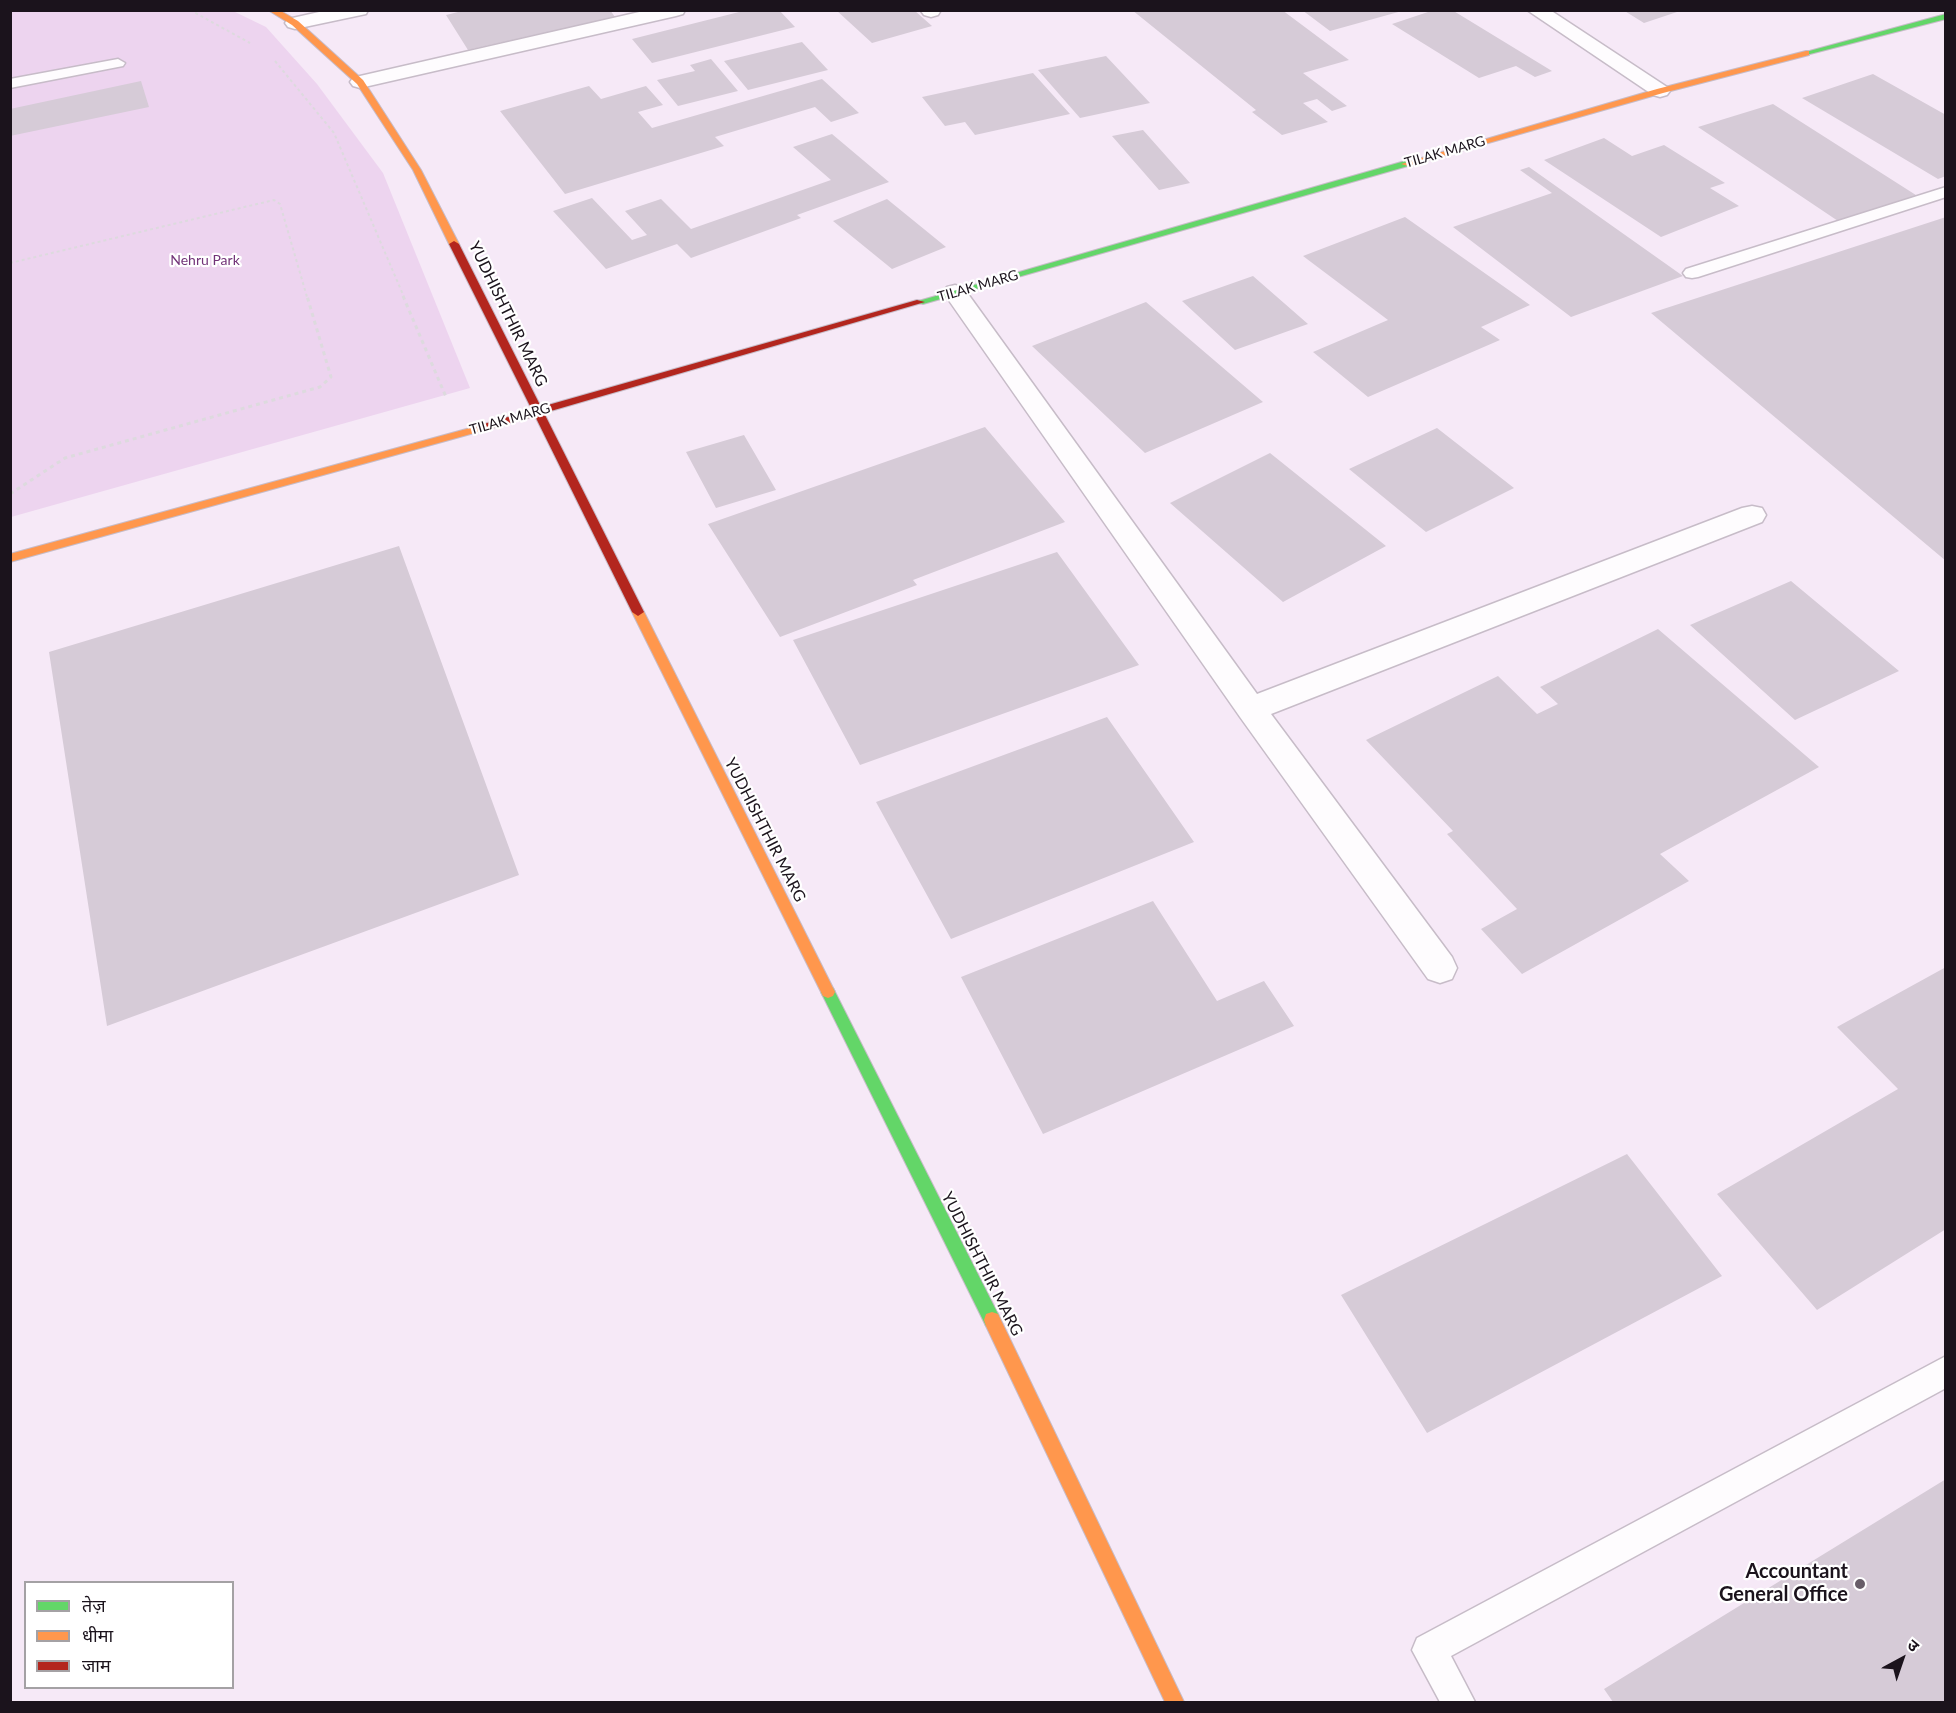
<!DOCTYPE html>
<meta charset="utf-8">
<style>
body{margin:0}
#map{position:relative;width:1956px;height:1713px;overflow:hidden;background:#f6e9f7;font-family:Lato,"Noto Sans Devanagari",sans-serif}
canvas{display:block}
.frame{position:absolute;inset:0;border:12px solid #1b131c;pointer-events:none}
.legend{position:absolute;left:24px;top:1581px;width:210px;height:108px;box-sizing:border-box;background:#fff;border:2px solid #a4a1a4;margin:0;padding:8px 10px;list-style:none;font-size:18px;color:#1b131c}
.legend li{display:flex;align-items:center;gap:12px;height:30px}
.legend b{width:30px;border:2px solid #a4a1a4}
.north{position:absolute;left:1872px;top:1629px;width:60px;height:60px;-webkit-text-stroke:4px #fff;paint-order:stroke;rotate:40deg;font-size:16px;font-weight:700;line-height:24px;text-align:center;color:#1b131c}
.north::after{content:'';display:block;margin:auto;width:21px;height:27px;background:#1b131c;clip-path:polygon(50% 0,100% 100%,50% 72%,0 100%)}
</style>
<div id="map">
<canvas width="1956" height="1713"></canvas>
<div class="frame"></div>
<ul class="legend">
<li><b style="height:8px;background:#63d668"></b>तेज़</li>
<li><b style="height:8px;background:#ff974d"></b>धीमा</li>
<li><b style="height:8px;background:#b3261e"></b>जाम</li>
</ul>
<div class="north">उ</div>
</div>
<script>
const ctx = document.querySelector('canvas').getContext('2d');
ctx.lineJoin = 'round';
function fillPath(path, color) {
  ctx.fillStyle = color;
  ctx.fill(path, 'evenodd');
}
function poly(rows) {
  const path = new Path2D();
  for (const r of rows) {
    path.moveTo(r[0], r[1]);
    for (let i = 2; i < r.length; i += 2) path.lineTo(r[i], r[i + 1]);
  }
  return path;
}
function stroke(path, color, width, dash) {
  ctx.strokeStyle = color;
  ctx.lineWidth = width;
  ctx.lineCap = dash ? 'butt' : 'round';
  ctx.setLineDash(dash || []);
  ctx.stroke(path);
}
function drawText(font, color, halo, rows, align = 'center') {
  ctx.font = font + ' Lato,sans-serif';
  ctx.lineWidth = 4.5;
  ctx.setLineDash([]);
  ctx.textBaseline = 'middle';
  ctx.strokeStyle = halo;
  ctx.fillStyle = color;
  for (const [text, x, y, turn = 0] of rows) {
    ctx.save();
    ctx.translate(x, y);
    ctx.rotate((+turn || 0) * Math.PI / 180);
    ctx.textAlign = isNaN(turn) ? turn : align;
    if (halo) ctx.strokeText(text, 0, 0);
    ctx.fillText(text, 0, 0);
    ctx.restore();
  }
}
fillPath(poly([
 [11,11,233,11,266,27,317,84,383,173,470,388,11,517]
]), '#edd4ef');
fillPath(poly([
 [466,10,610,10,615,17,468,50,446,15],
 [747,10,779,10,795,27,652,63,632,39],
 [836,10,914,10,932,26,872,43],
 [1132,10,1282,10,1349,60,1303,73,1347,106,1332,111,1317,99,1303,103,1328,122,1282,135,1252,112,1256,110],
 [1302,10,1402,10,1402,11,1330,31],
 [1434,10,1452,10,1552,71,1535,77,1516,66,1479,78,1392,24],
 [1623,10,1680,10,1680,11,1644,23],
 [802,42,828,70,748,90,724,61],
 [1106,56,1150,103,1080,118,1038,70],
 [711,59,738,91,678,106,657,80,695,71,690,65],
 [1033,73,1070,114,975,135,965,122,945,126,922,97],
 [1873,74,1946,115,1946,176,1938,179,1802,98],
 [822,79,859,113,831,122,815,107,715,137,724,146,565,194,500,111,589,86,601,99,646,86,663,105,638,112,652,128],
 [141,81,149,107,10,136,10,109],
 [1773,104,1919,197,1841,223,1698,127],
 [1143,130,1190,183,1159,190,1112,136],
 [832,134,889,182,797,215,801,218,691,258,677,244,606,269,553,211,592,198,632,240,647,235,625,211,661,199,691,229,831,180,793,147],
 [1604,138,1632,156,1664,145,1725,183,1710,188,1739,206,1661,237,1544,160],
 [1529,167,1683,276,1571,317,1453,227,1552,193,1520,170],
 [887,199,946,247,892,269,833,221],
 [1405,217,1530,305,1481,327,1500,340,1368,397,1313,352,1388,320,1303,256],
 [1946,217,1946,561,1651,313],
 [1253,276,1308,324,1235,350,1182,301],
 [1146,302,1263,402,1145,453,1032,346],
 [985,427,1065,522,913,580,917,585,780,637,708,524],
 [1437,428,1514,488,1426,532,1349,469],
 [744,435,776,490,716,508,686,452],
 [1270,453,1386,546,1283,602,1170,503],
 [399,546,519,875,107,1026,49,652],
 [1057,552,1139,665,860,765,793,640],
 [1791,581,1899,671,1795,720,1690,625],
 [1658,629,1819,767,1660,854,1689,881,1522,974,1481,929,1517,909,1447,834,1453,831,1366,740,1498,676,1537,714,1558,704,1540,687],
 [1107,717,1194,842,951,939,876,802],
 [1153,901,1217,1001,1264,981,1294,1026,1043,1134,961,977],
 [1946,967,1946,1229,1817,1310,1717,1194,1898,1089,1837,1027],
 [1627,1154,1722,1276,1427,1433,1341,1295],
 [1946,1479,1946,1702,1613,1702,1604,1689]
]), '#d6cbd7');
const lane = poly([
 [118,59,125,63,123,66,10,88,10,79,118,59],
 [1946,187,1946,197,1698,277,1692,278,1686,277,1683,273,1686,269,1946,187],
 [1946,1356,1946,1388,1451,1656,1475,1702,1440,1702,1412,1650,1417,1638,1946,1356]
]);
const street = poly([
 [328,10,368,10,366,14,295,29,288,27,285,23,288,19,328,10],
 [648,10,685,10,683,14,676,16,360,88,353,86,350,82,353,78,360,76,648,10],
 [941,10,938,15,931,17,924,15,921,11,941,10],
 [1527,10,1550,10,1667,87,1670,91,1667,95,1660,97,1653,95,1527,10],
 [955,285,963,287,1257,694,1742,508,1752,506,1762,508,1766,515,1762,522,1271,714,1452,957,1457,968,1452,979,1440,983,1428,979,1240,717,943,292,947,287,955,285]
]);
const fast = poly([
 [1946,14,1946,19,1806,55,1802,53,1946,14],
 [1405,161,1409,164,1408,166,923,304,915,302,1405,161],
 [828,986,833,988,998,1314,1000,1320,998,1326,992,1328,986,1326,821,992,823,988,828,986]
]);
const slow = poly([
 [268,10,279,10,298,21,363,80,421,170,459,244,457,246,449,244,413,170,357,84,292,25,268,10],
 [1806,51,1809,51,1809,55,1663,93,1408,166,1401,164,1657,89,1806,51],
 [481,425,486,428,485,430,10,562,10,554,481,425],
 [638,608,644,612,833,988,835,992,833,996,828,998,823,996,632,612,638,608],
 [992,1312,998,1314,1184,1702,1165,1702,986,1326,984,1320,986,1314,992,1312]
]);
const jam = poly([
 [454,241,459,244,541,407,917,300,925,302,544,413,644,612,638,616,632,612,535,416,481,431,476,428,477,426,532,410,449,244,454,241]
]);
stroke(lane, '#c7bcc8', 3);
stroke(street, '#c7bcc8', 3);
stroke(fast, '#c7bcc8', 2);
stroke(slow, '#c7bcc8', 2);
stroke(jam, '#c7bcc8', 2);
stroke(poly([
 [190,10,250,43],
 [275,61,334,133,404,297],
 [10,263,274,200,280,204,307,297]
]), '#dddade', 2, [3, 3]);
stroke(poly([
 [403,296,446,397],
 [10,494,65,458,320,387,331,377,307,296]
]), '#dddade', 3, [4, 4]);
fillPath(lane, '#fefcfe');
fillPath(street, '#fefcfe');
fillPath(fast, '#63d668');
fillPath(slow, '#ff974d');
fillPath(jam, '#b3261e');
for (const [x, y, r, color] of [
 [1860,1584,6,"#685e69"]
]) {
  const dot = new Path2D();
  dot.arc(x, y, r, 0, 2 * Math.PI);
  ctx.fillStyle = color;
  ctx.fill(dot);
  stroke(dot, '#fff', 2);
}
drawText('14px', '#1b131c', '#fff', [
 ["TILAK MARG",1445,152,-16],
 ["TILAK MARG",978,286,-16],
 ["TILAK MARG",510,419,-16]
]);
drawText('14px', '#723378', '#fff', [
 ["Nehru Park",205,260]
]);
drawText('16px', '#1b131c', '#fff', [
 ["YUDHISHTHIR MARG",508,314,64],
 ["YUDHISHTHIR MARG",765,830,63],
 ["YUDHISHTHIR MARG",982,1264,63]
]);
drawText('bold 20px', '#1b131c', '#fff', [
 ["Accountant",1848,1572],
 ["General Office",1848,1595]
], 'right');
</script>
